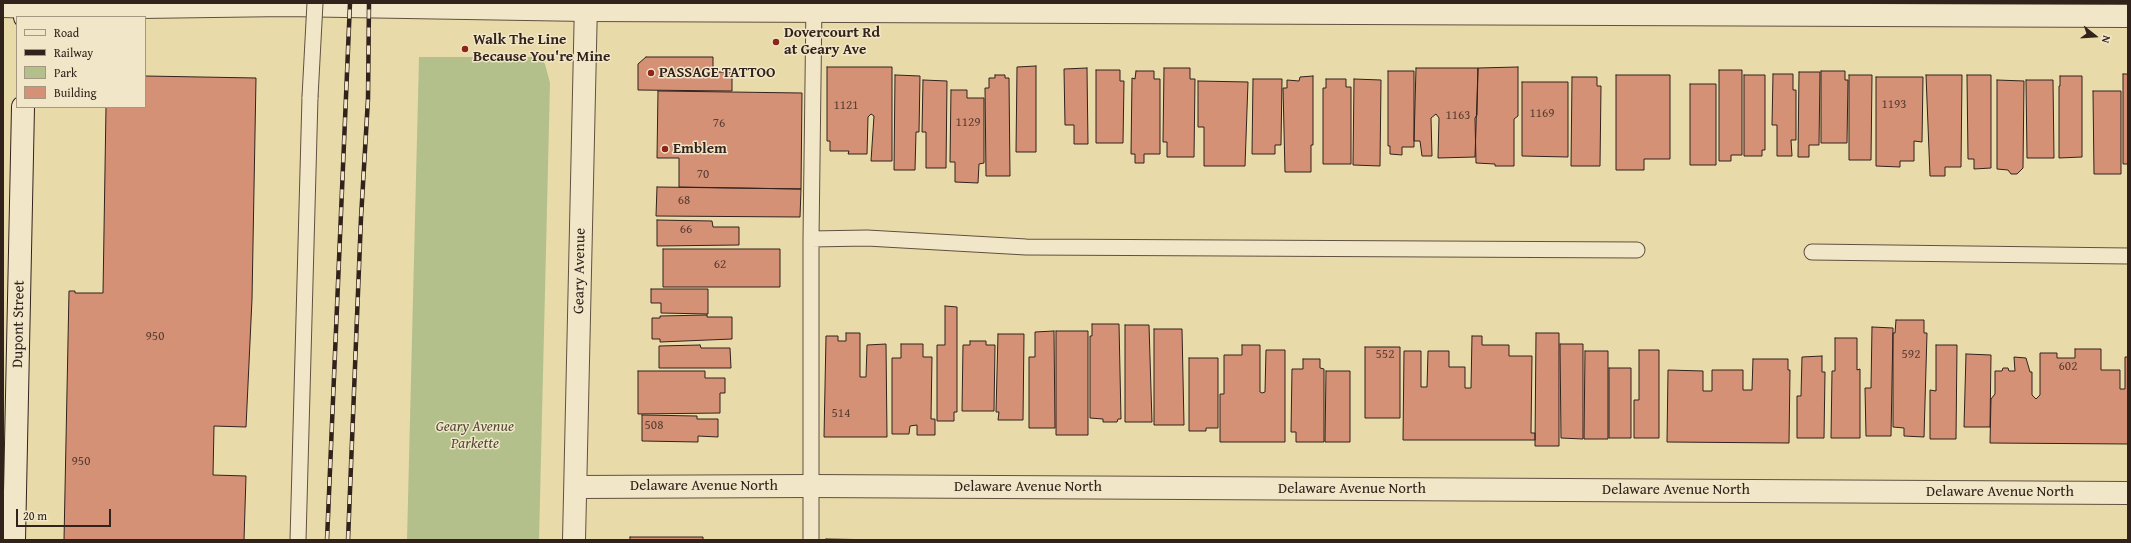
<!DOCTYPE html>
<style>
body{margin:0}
#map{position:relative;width:2131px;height:543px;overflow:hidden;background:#e9daaa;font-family:"Gentium Book Plus",serif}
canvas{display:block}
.frame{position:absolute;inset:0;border:4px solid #32221c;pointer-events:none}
.legend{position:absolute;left:16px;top:16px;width:130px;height:92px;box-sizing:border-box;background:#f1e7c8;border:1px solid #a59883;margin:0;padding:5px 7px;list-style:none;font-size:12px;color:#32221c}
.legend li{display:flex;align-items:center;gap:8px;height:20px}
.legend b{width:20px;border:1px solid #a59883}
.north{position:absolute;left:2075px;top:16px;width:40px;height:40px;-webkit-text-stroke:3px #f1e7c8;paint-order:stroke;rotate:107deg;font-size:11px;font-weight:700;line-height:16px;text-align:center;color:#32221c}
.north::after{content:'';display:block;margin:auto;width:14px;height:18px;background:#32221c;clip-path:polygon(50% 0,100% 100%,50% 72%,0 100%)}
.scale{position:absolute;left:16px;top:509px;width:95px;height:18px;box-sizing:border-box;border:2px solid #32221c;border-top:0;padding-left:5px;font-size:12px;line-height:14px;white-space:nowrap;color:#32221c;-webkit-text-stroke:3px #f1e7c8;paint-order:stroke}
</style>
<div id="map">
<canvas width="2131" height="543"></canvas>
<div class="frame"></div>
<ul class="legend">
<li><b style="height:5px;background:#f1e7c8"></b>Road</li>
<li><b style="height:5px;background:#32221c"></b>Railway</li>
<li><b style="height:11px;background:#b3c08b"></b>Park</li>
<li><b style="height:11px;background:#d49176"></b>Building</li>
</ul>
<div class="north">N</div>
<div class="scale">20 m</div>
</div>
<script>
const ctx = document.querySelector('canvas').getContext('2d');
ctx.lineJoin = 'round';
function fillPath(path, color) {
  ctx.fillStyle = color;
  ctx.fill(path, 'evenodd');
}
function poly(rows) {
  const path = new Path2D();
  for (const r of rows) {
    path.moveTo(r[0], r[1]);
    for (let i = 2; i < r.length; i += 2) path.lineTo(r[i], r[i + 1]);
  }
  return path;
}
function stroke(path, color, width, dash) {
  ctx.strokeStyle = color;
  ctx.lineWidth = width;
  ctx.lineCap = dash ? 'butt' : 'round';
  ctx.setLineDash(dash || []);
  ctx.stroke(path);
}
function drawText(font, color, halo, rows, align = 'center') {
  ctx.font = font + ' "Gentium Book Plus",serif';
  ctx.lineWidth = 3;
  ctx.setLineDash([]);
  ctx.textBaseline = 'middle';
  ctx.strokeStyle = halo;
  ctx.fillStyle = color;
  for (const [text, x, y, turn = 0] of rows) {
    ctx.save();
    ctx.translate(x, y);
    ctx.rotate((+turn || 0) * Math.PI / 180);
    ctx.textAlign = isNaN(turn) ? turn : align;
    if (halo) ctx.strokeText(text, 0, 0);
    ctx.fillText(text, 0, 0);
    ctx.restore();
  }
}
fillPath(poly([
 [419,57,539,57,545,64,550,83,539,540,407,540]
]), '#b3c08b');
const building = poly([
 [646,57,713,57,713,72,732,72,732,91,638,90,638,64,646,57],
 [1036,66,1036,152,1016,152,1017,67,1036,66],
 [827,67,892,67,892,161,871,161,874,116,871,114,868,117,867,154,848,154,849,151,830,151,830,141,827,141,827,67],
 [1518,67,1518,116,1514,119,1514,166,1495,166,1495,164,1476,163,1475,118,1477,115,1478,68,1518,67],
 [1087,68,1088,144,1074,144,1074,125,1065,125,1064,69,1087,68],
 [1164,68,1190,68,1190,79,1195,79,1194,157,1167,157,1167,142,1163,142,1164,68],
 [1416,68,1478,68,1475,157,1438,158,1439,118,1436,114,1431,118,1432,156,1422,156,1420,141,1414,141,1416,68],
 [1096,70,1120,70,1120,81,1124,81,1123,143,1096,143,1096,70],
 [1719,70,1742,70,1742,155,1731,155,1731,161,1719,161,1719,70],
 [1136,71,1154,71,1154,79,1160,79,1160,154,1144,154,1144,163,1135,163,1135,154,1131,154,1132,78,1135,79,1136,71],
 [1388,71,1414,71,1414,147,1402,147,1402,155,1390,154,1390,146,1388,146,1388,71],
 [1821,71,1845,71,1845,80,1848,80,1847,143,1821,143,1821,71],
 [1799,72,1820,72,1819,145,1809,145,1809,157,1798,157,1799,72],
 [1773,74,1793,74,1793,90,1796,90,1796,140,1791,140,1792,156,1777,156,1777,125,1772,125,1773,74],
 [2123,74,2128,74,2128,164,2123,164,2123,74],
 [895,75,920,76,919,132,916,132,915,170,894,170,895,75],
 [995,75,1005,75,1005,78,1009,78,1010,176,986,176,985,88,989,88,989,78,995,78,995,75],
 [1616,75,1670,75,1670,159,1644,159,1644,170,1616,170,1616,75],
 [1744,75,1765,75,1765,150,1762,150,1762,156,1744,156,1744,75],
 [1849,75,1872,75,1871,160,1849,160,1849,75],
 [1926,75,1962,75,1961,167,1945,167,1945,176,1930,176,1926,75],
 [1967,75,1991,75,1991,168,1974,169,1974,159,1968,159,1967,75],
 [145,76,256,78,252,299,246,427,214,426,213,475,246,476,244,540,64,540,69,291,75,291,75,293,103,293,106,107,145,107,145,76],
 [1313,76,1313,145,1311,145,1311,172,1285,172,1283,88,1287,88,1287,80,1299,81,1300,77,1313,76],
 [2060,76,2082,76,2082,157,2059,158,2059,86,2060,86,2060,76],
 [1572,77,1597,77,1597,86,1601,86,1600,166,1571,166,1572,77],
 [1876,77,1923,77,1922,142,1914,141,1914,161,1900,161,1900,167,1876,166,1876,77],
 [1253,79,1282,79,1281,145,1275,145,1275,154,1252,154,1253,79],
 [1326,79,1346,79,1346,87,1351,87,1351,164,1323,164,1323,88,1326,88,1326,79],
 [1354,79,1381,80,1380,166,1353,165,1354,79],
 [923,80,947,81,946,168,926,168,926,132,922,132,923,80],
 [1997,80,2024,81,2023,168,2017,174,2011,174,2008,170,1997,169,1997,80],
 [2026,80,2053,80,2054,158,2027,158,2026,80],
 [1198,81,1248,82,1245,166,1204,166,1204,127,1198,127,1198,81],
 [1522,82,1568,82,1568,157,1522,156,1522,82],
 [1690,84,1716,84,1716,165,1690,165,1690,84],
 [951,90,967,90,967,98,984,98,984,163,979,164,978,183,955,182,955,162,950,162,951,90],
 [658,91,802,93,801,189,679,187,679,158,657,158,658,91],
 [2093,91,2121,91,2121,174,2094,174,2093,91],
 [657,187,801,189,800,217,656,216,657,187],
 [657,220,712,221,713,227,739,227,739,245,657,246,657,220],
 [663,249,780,249,780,287,663,287,663,249],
 [651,289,708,289,708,314,661,313,661,303,651,303,651,289],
 [945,306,957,307,957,412,954,412,954,421,937,421,937,345,945,345,945,306],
 [707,315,707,317,732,317,732,339,660,342,660,339,652,339,652,318,660,318,660,316,707,315],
 [1896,320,1924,320,1924,333,1927,333,1924,437,1904,436,1904,428,1893,427,1893,333,1895,333,1896,320],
 [1092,324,1119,324,1121,419,1118,419,1117,422,1103,422,1103,419,1090,418,1090,336,1092,336,1092,324],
 [1125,325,1149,325,1152,422,1125,422,1125,325],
 [1872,327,1893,328,1891,436,1866,436,1865,388,1871,388,1872,327],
 [1154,329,1182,329,1184,425,1154,425,1154,329],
 [1054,331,1055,428,1029,428,1029,357,1035,357,1035,332,1054,331],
 [1056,331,1088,331,1088,435,1056,435,1056,331],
 [846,333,860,333,860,377,866,377,867,345,886,344,887,437,824,437,826,336,838,336,838,341,846,341,846,333],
 [1536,333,1559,333,1559,446,1535,446,1536,333],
 [998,334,1024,334,1023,420,998,420,999,412,996,412,998,334],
 [1472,336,1482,336,1482,345,1509,345,1509,356,1532,356,1531,433,1535,433,1535,440,1403,440,1404,351,1421,351,1421,387,1427,387,1428,351,1449,351,1449,367,1465,367,1465,388,1471,388,1472,336],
 [1835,338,1857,338,1857,370,1860,369,1860,438,1831,438,1832,371,1835,371,1835,338],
 [970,341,986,341,986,345,995,345,994,411,962,411,963,345,970,345,970,341],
 [901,344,923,344,923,357,932,357,931,419,935,419,935,435,917,435,917,425,910,426,909,434,892,434,892,358,901,358,901,344],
 [1560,344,1583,344,1583,439,1561,438,1560,344],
 [700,345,701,348,730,348,731,368,659,368,659,346,700,345],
 [1242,345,1260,345,1260,392,1262,393,1265,392,1266,350,1285,350,1285,442,1220,442,1220,394,1224,394,1224,355,1242,355,1242,345],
 [1936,345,1957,345,1956,439,1930,439,1930,390,1936,391,1936,345],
 [1365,347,1400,347,1400,418,1365,418,1365,347],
 [2075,349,2101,349,2101,370,2120,370,2120,389,2125,389,2125,357,2128,357,2128,444,1990,443,1991,399,1995,394,1995,371,2002,371,2003,368,2008,368,2009,371,2015,371,2014,357,2026,358,2030,372,2032,372,2032,395,2036,399,2040,395,2040,353,2057,353,2057,358,2075,358,2075,349],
 [1639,350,1659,350,1659,438,1634,438,1634,400,1639,400,1639,350],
 [1585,351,1608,351,1608,439,1584,439,1585,351],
 [1966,354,1991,355,1990,427,1964,427,1966,354],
 [1822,356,1822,372,1825,372,1824,438,1797,438,1797,396,1801,396,1802,357,1822,356],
 [1189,358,1218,358,1218,428,1206,428,1206,431,1189,431,1189,358],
 [1303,359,1320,359,1320,368,1324,369,1324,442,1296,442,1296,432,1291,432,1292,369,1303,369,1303,359],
 [1753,359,1788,359,1788,370,1790,370,1789,443,1667,442,1668,370,1703,371,1703,391,1712,391,1712,370,1743,370,1743,390,1752,390,1753,359],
 [1609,368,1631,368,1631,438,1609,438,1609,368],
 [638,371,705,371,705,378,725,378,725,393,720,393,720,413,638,414,638,371],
 [1326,371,1350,371,1350,442,1325,442,1326,371],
 [642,415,697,416,697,419,718,419,718,437,698,436,698,442,642,441,642,415],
 [630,537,703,537,703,540,630,540,630,537],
 [826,539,883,540,826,540,826,539]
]);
fillPath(building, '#d49176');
stroke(building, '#32221c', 1);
const service = poly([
 [811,239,814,3],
 [1812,252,2128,256],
 [298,540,310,97],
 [811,540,811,239,867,238,1026,247,1637,250]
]);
const minor = poly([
 [576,487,810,486,2128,493],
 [574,540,586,3]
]);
const tertiary = poly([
 [3,6,68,8,286,5,586,10,2128,16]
]);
const secondary = poly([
 [25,17,25,3],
 [14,540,23,107]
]);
stroke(service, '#605040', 17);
stroke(minor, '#605040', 24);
stroke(tertiary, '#605040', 24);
stroke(secondary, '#32221c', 24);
stroke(service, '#f1e7c8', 15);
stroke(minor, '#f1e7c8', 22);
stroke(tertiary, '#f1e7c8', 22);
stroke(secondary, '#f1e7c8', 22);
const rail = poly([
 [327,540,350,3],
 [348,540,361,218,368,99,369,3]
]);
stroke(rail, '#32221c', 4.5);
stroke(rail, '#f1e7c8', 3, [9]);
const serviceBridge = poly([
 [310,97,315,3]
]);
stroke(serviceBridge, '#605040', 17, []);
stroke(serviceBridge, '#f1e7c8', 15);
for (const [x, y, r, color] of [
 [776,42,4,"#8f2418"],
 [465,49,4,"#8f2418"],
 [651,73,4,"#8f2418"],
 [665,149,4,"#8f2418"]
]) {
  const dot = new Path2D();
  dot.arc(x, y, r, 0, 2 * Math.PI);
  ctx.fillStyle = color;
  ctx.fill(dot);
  stroke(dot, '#f1e7c8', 1.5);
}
drawText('13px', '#5a3e32', null, [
 ["1193",1894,105],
 ["1121",846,106],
 ["1169",1542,114],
 ["1163",1458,116],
 ["1129",968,123],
 ["76",719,124],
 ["70",703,175],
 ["68",684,201],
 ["66",686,230],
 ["62",720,265],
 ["950",155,337],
 ["552",1385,355],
 ["592",1911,355],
 ["602",2068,367],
 ["514",841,414],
 ["508",654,426],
 ["950",81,462]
]);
drawText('bold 15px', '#32221c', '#f1e7c8', [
 ["Dovercourt Rd",784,33],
 ["at Geary Ave",784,50],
 ["Walk The Line",473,40],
 ["Because You're Mine",473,57],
 ["PASSAGE TATTOO",659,73],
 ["Emblem",673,149]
], 'left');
drawText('15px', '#32221c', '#f1e7c8', [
 ["Geary Avenue",580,271,-89],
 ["Dupont Street",19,324,-89],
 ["Delaware Avenue North",704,486],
 ["Delaware Avenue North",1028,487],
 ["Delaware Avenue North",1352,489],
 ["Delaware Avenue North",1676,490],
 ["Delaware Avenue North",2000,492]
]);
drawText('italic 15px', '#524a38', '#f1e7c8', [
 ["Geary Avenue",475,427],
 ["Parkette",475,444]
]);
</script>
